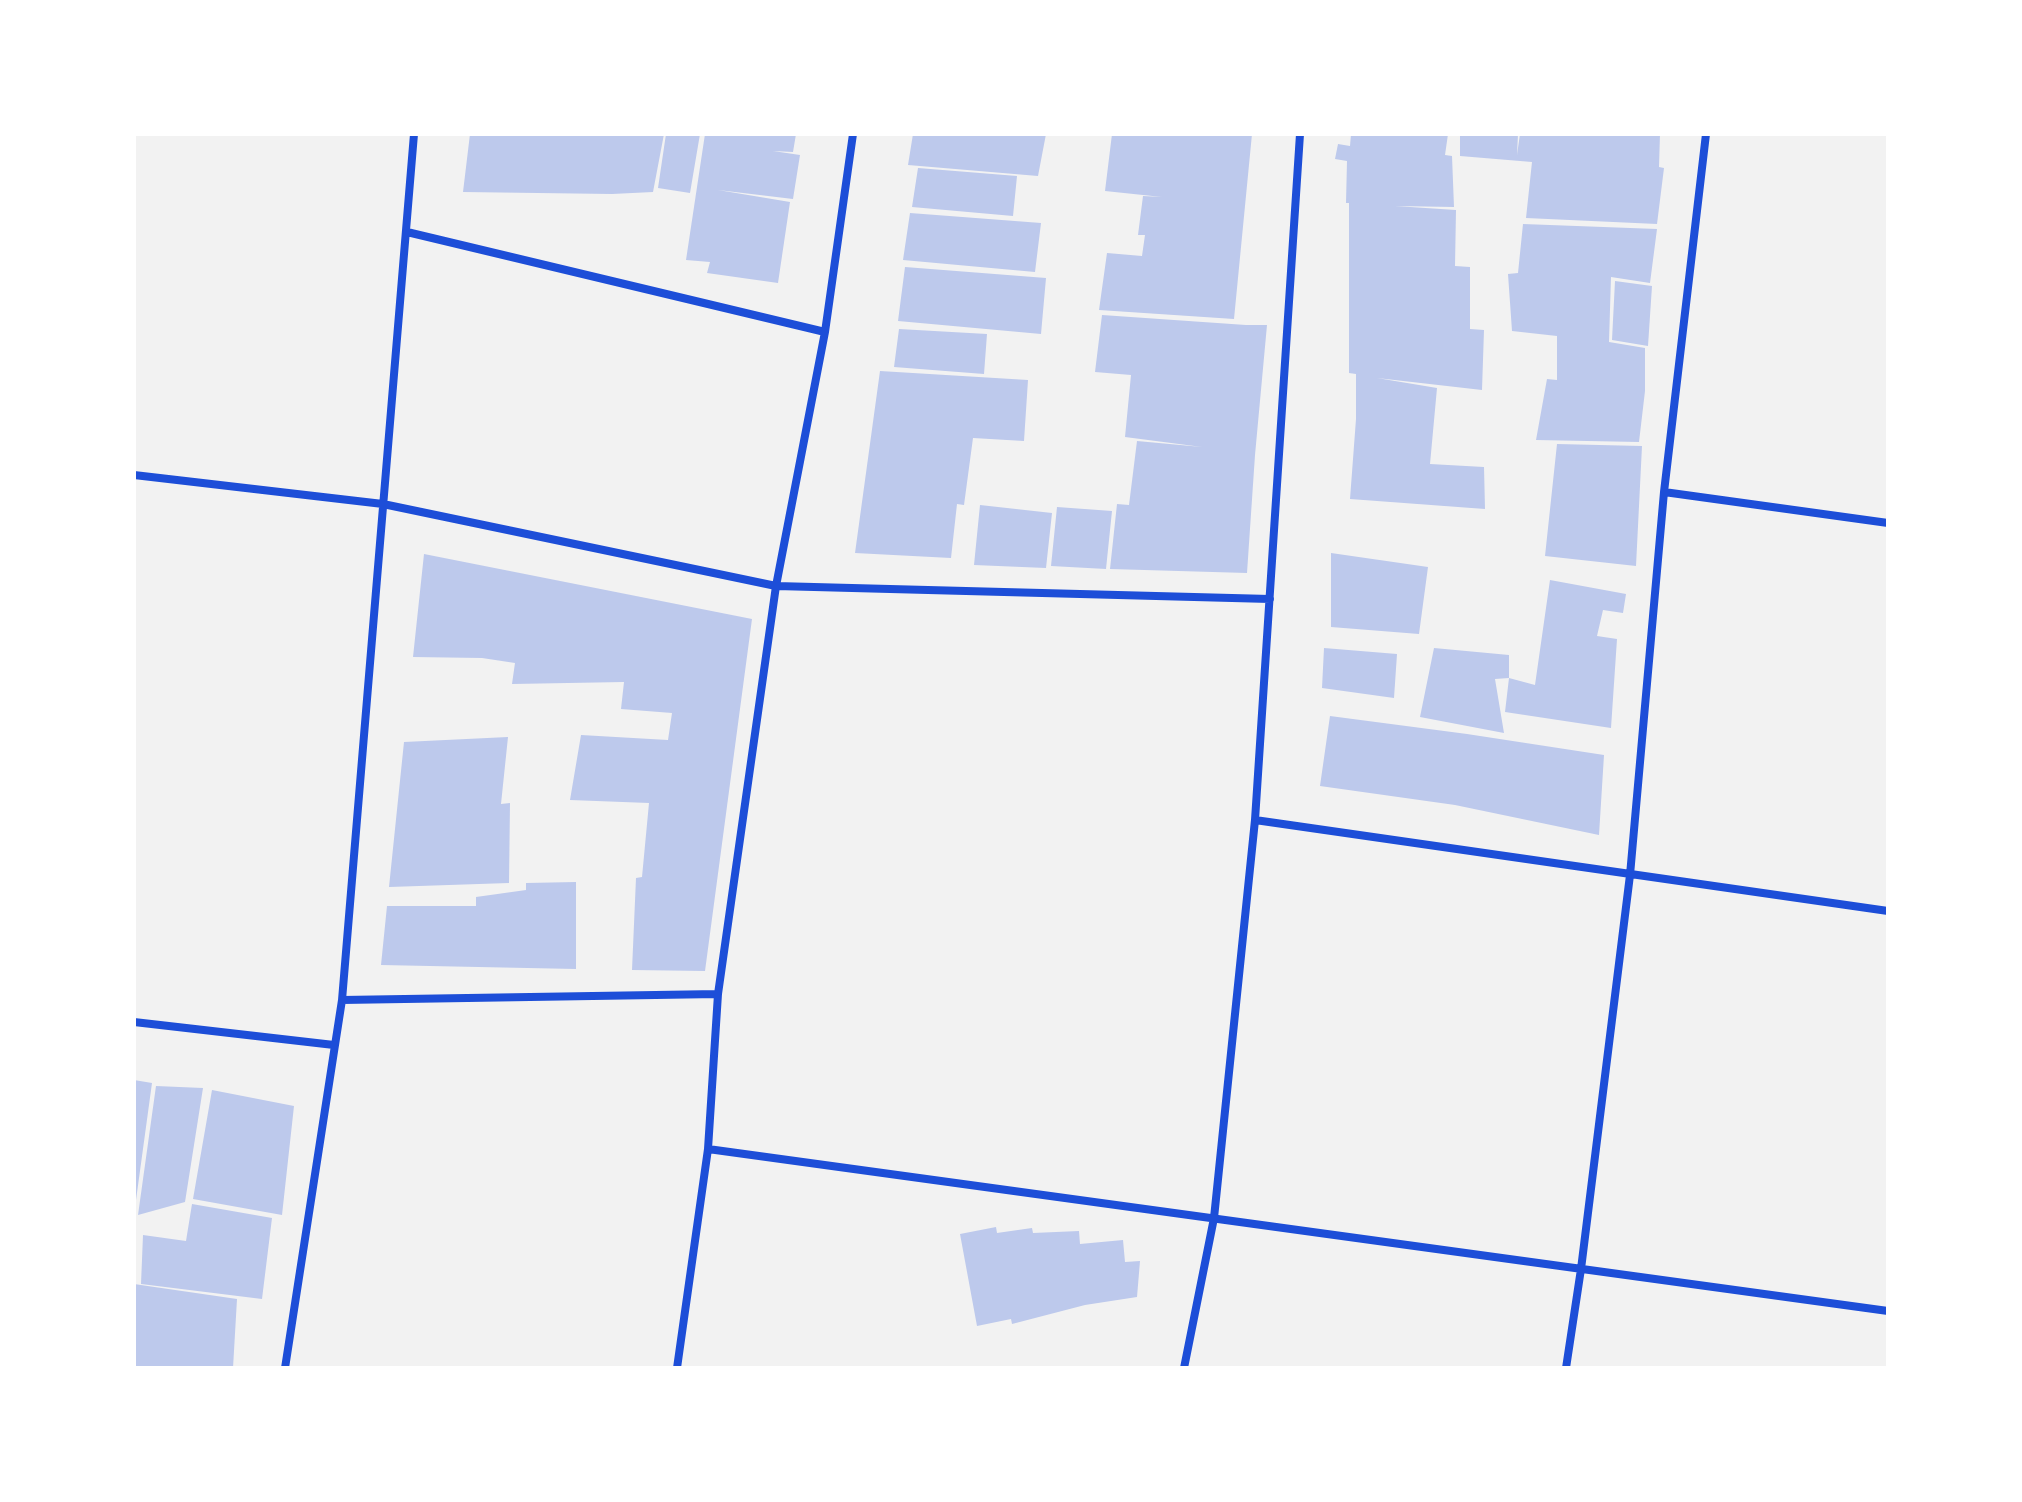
<!DOCTYPE html>
<style>
body{margin:0}
#map{position:relative;width:2022px;height:1502px;overflow:hidden;background:#f2f2f2;font-family:"Work Sans",sans-serif}
canvas{display:block}
.frame{position:absolute;inset:0;border:136px solid #fff;pointer-events:none}
</style>
<div id="map">
<canvas width="2022" height="1502"></canvas>
<div class="frame"></div>
</div>
<script>
const ctx = document.querySelector('canvas').getContext('2d');
ctx.lineJoin = 'round';
function fillPath(path, color) {
  ctx.fillStyle = color;
  ctx.fill(path, 'evenodd');
}
function poly(rows) {
  const path = new Path2D();
  for (const r of rows) {
    path.moveTo(r[0], r[1]);
    for (let i = 2; i < r.length; i += 2) path.lineTo(r[i], r[i + 1]);
  }
  return path;
}
function stroke(path, color, width, dash) {
  ctx.strokeStyle = color;
  ctx.lineWidth = width;
  ctx.lineCap = dash ? 'butt' : 'round';
  ctx.setLineDash(dash || []);
  ctx.stroke(path);
}
fillPath(poly([
 [470,134,664,134,653,192,612,194,463,192],
 [666,134,700,134,690,193,658,188],
 [705,134,796,134,793,152,773,151,800,155,793,199,718,190,790,202,778,283,707,273,710,262,686,260],
 [913,134,1046,134,1038,176,908,165],
 [1112,134,1252,134,1234,319,1099,310,1107,253,1142,256,1145,235,1138,235,1143,196,1162,197,1105,191],
 [1351,134,1448,134,1445,155,1452,156,1454,207,1395,206,1456,210,1455,266,1470,267,1470,329,1484,330,1482,390,1377,378,1437,388,1430,464,1484,467,1485,509,1350,499,1356,419,1356,374,1349,373,1349,203,1346,203,1347,161,1335,159,1338,144,1350,146],
 [1460,134,1518,134,1517,155,1520,134,1660,134,1659,167,1664,168,1657,224,1526,218,1532,162,1460,156],
 [918,168,1017,176,1013,216,912,207],
 [910,213,1041,223,1035,272,903,260],
 [1523,224,1657,229,1650,283,1611,277,1609,342,1645,348,1645,391,1639,442,1536,440,1547,379,1557,380,1557,336,1512,331,1508,274,1518,273],
 [905,267,1046,278,1041,334,898,321],
 [1615,281,1652,286,1648,346,1612,340],
 [1102,315,1246,325,1267,325,1255,455,1247,573,1110,569,1117,504,1129,505,1137,441,1202,447,1125,437,1131,375,1095,372],
 [899,329,987,334,984,374,894,367],
 [880,371,1028,380,1024,441,973,438,964,505,957,504,951,558,855,553],
 [1557,444,1642,446,1636,566,1545,556],
 [980,505,1052,513,1046,568,974,565],
 [1057,507,1112,511,1106,569,1051,566],
 [1331,553,1428,567,1419,634,1331,627],
 [424,554,752,619,705,971,632,970,636,878,642,877,649,803,570,800,581,735,668,740,672,713,621,709,624,682,512,684,515,663,482,658,413,657],
 [1550,580,1626,594,1623,613,1603,610,1597,636,1617,639,1611,728,1505,712,1509,678,1535,685],
 [1324,648,1397,654,1394,698,1322,688],
 [1434,648,1509,655,1509,678,1495,679,1504,733,1420,717],
 [1330,716,1467,734,1604,755,1599,835,1455,805,1320,786],
 [508,737,501,804,510,803,509,883,389,887,404,742],
 [576,882,576,969,381,965,387,906,476,906,476,897,526,890,526,883],
 [134,1080,152,1083,136,1200,134,1200],
 [156,1086,203,1088,185,1202,138,1215],
 [212,1090,294,1106,282,1215,193,1199],
 [192,1204,272,1218,262,1299,141,1284,143,1235,186,1241],
 [996,1227,997,1233,1032,1228,1033,1233,1079,1231,1080,1244,1123,1240,1125,1262,1140,1261,1137,1297,1085,1305,1012,1324,1011,1319,977,1326,960,1234],
 [134,1284,237,1299,233,1368,134,1368]
]), '#bdc9ec');
stroke(poly([
 [407,232,825,332],
 [134,475,383,504,776,586,1270,599],
 [1664,492,1888,523],
 [1255,820,1888,911],
 [342,1000,718,994],
 [134,1022,334,1045],
 [708,1149,1888,1311],
 [285,1368,342,1000,414,134],
 [677,1368,708,1149,718,994,776,586,825,332,853,134],
 [1184,1368,1214,1218,1255,820,1300,134],
 [1566,1368,1581,1269,1630,875,1664,492,1706,134]
]), '#1d4ed8', 8);
</script>
